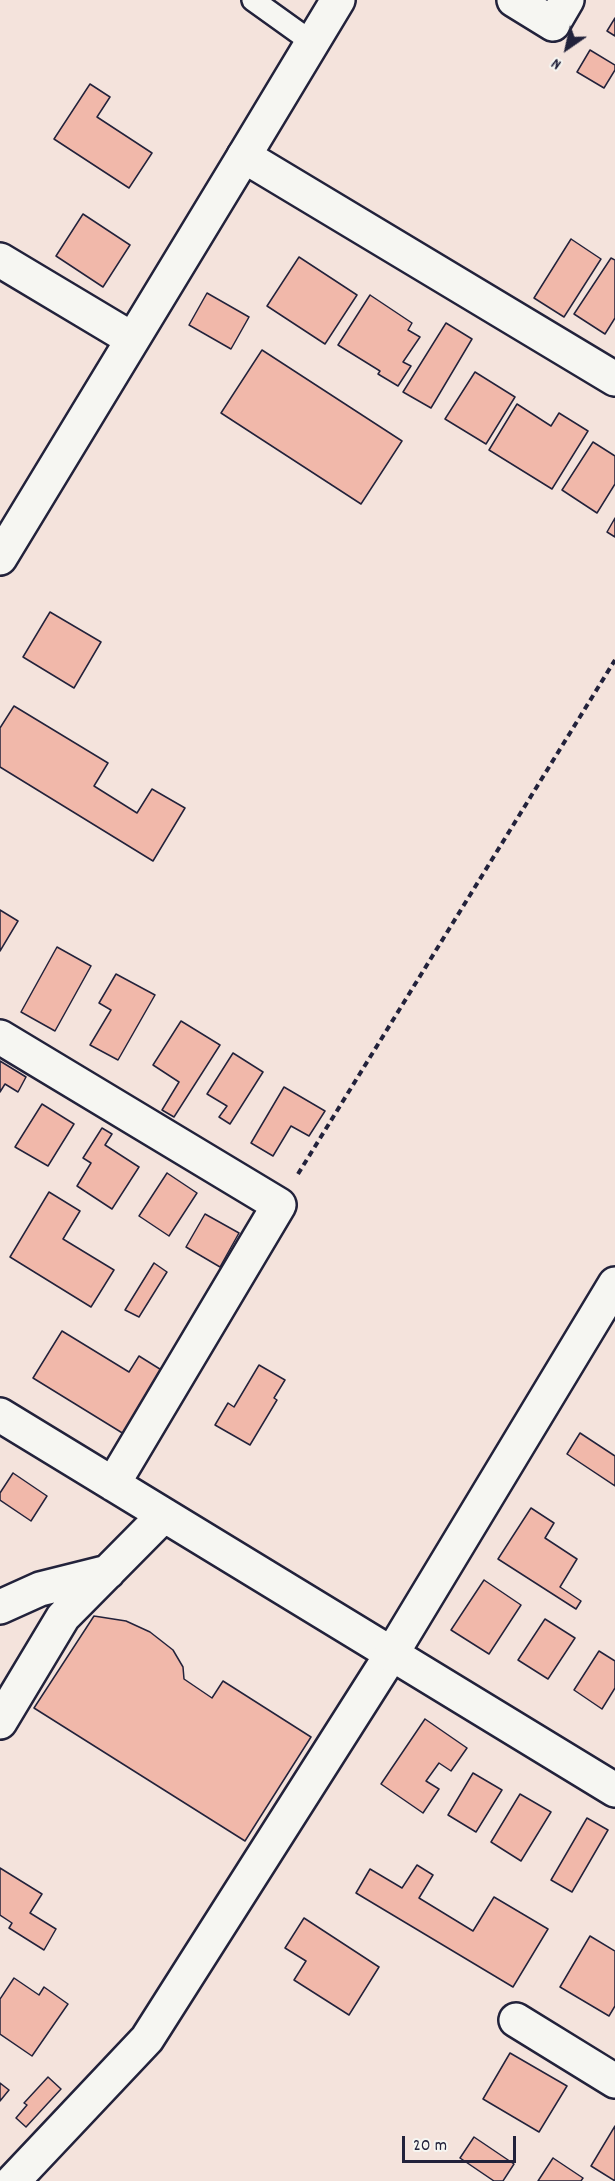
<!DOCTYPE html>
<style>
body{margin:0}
#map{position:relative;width:615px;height:2181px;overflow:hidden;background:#f4e3dc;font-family:Dekko,sans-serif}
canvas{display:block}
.north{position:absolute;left:537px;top:18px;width:60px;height:60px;-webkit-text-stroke:4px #f6f6f2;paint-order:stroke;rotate:214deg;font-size:16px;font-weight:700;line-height:24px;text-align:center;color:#22223b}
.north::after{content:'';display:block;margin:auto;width:21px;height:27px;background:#22223b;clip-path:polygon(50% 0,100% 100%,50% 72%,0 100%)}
.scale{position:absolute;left:402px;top:2136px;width:114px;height:27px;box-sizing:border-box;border:3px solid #22223b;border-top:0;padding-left:8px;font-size:18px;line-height:21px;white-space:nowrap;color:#22223b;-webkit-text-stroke:4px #f6f6f2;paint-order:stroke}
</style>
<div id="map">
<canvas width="615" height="2181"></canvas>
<div class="north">N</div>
<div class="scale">20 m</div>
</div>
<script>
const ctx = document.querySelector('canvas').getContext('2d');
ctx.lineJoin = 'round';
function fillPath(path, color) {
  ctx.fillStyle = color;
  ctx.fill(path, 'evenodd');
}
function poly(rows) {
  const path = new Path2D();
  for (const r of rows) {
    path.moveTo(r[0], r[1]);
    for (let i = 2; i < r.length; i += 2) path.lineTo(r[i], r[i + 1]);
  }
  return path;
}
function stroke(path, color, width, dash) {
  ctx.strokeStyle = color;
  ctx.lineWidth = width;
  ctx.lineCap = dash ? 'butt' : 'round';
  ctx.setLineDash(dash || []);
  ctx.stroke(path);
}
const building = poly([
 [615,18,615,36,607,31,615,18],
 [590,50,615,65,615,70,604,88,577,72,590,50],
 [90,84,110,97,97,117,152,153,129,188,54,139,90,84],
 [83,214,130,245,103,287,56,256,83,214],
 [571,239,601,259,564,317,534,298,571,239],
 [299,257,357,295,325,344,267,306,299,257],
 [611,258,615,260,615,318,605,334,574,314,611,258],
 [207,293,249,317,231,349,189,325,207,293],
 [370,295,412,323,408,330,420,337,403,362,411,366,398,386,378,374,380,371,338,345,370,295],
 [446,323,472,339,431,408,403,392,446,323],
 [262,350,402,441,361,504,221,413,262,350],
 [475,372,515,397,486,444,445,419,475,372],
 [517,404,551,426,559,413,588,431,552,489,489,450,517,404],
 [593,442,615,456,615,484,597,513,562,490,593,442],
 [615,518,615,537,607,532,615,518],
 [50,612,101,642,74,688,23,657,50,612],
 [14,706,108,763,94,786,137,813,152,789,185,808,153,861,0,767,0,728,14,706],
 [0,910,18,921,0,951,0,910],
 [57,947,91,966,55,1031,21,1012,57,947],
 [116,974,155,995,118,1060,90,1045,111,1010,99,1003,116,974],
 [181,1021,220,1045,174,1117,162,1110,179,1082,153,1065,181,1021],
 [233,1053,263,1072,230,1124,219,1117,227,1106,207,1094,233,1053],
 [0,1061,26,1077,18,1092,5,1084,0,1092,0,1061],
 [284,1087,325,1111,309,1136,291,1126,273,1156,251,1143,284,1087],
 [42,1104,74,1124,48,1166,15,1147,42,1104],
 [102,1128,112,1134,105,1145,139,1167,112,1209,77,1186,91,1163,83,1158,102,1128],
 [167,1173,197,1193,169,1236,139,1216,167,1173],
 [49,1192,80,1211,63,1239,114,1270,91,1307,10,1257,49,1192],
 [205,1214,239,1233,220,1267,186,1247,205,1214],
 [154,1263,167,1272,139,1317,125,1310,154,1263],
 [62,1331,129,1372,139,1356,163,1371,124,1434,33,1378,62,1331],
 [259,1365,285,1380,274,1398,277,1400,250,1445,215,1425,228,1403,234,1407,259,1365],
 [580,1433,615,1456,615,1486,567,1454,580,1433],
 [13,1473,47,1496,31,1521,0,1500,0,1493,13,1473],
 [531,1508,554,1523,545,1538,577,1559,560,1587,581,1601,576,1609,498,1559,531,1508],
 [484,1580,521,1605,489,1654,451,1630,484,1580],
 [94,1616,126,1621,150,1632,173,1650,183,1667,184,1679,212,1698,223,1681,311,1737,245,1841,34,1708,94,1616],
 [545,1619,575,1638,548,1679,518,1660,545,1619],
 [599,1651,615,1661,615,1688,602,1709,574,1690,599,1651],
 [425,1719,467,1748,451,1771,439,1763,426,1781,439,1789,423,1813,381,1784,425,1719],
 [473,1773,502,1790,476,1832,448,1815,473,1773],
 [520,1794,551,1812,521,1861,491,1842,520,1794],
 [587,1818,608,1830,572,1892,551,1880,587,1818],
 [417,1865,433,1875,419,1898,473,1931,494,1897,548,1929,513,1987,356,1893,370,1869,402,1888,417,1865],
 [0,1868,42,1894,30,1913,56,1929,44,1950,9,1928,12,1923,0,1915,0,1868],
 [304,1918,379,1967,349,2015,294,1980,306,1961,285,1948,304,1918],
 [590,1936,615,1951,615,2006,609,2016,560,1987,590,1936],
 [14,1978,39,1995,44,1987,68,2004,32,2056,0,2034,0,1999,14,1978],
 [510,2053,567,2086,539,2132,483,2099,510,2053],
 [48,2077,61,2089,26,2127,16,2118,27,2105,24,2103,48,2077],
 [0,2083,9,2090,0,2101,0,2083],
 [615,2126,615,2181,591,2166,615,2126],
 [474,2137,514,2164,503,2181,494,2181,460,2158,474,2137],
 [553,2158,583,2178,581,2181,538,2181,553,2158]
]);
fillPath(building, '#f1b8aa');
stroke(building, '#22223b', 1.5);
const lane = poly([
 [253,0,313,43]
]);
const street = poly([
 [514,0,553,24,567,0],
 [244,156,338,0],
 [0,260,132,339],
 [0,1037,279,1205,113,1484],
 [0,1415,615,1790],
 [0,1607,40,1589,108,1572],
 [0,1722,63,1617,164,1515],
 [516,2020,615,2081],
 [13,2181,147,2039,391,1655]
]);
const secondary = poly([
 [0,558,244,156,615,379],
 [391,1655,615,1284]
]);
stroke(lane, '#22223b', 26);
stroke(street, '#22223b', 38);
stroke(secondary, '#22223b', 38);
stroke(poly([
 [298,1174,615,660]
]), '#22223b', 4, [6, 4.5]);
stroke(lane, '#f6f6f2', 21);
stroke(street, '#f6f6f2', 33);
stroke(secondary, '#f6f6f2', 33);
</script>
